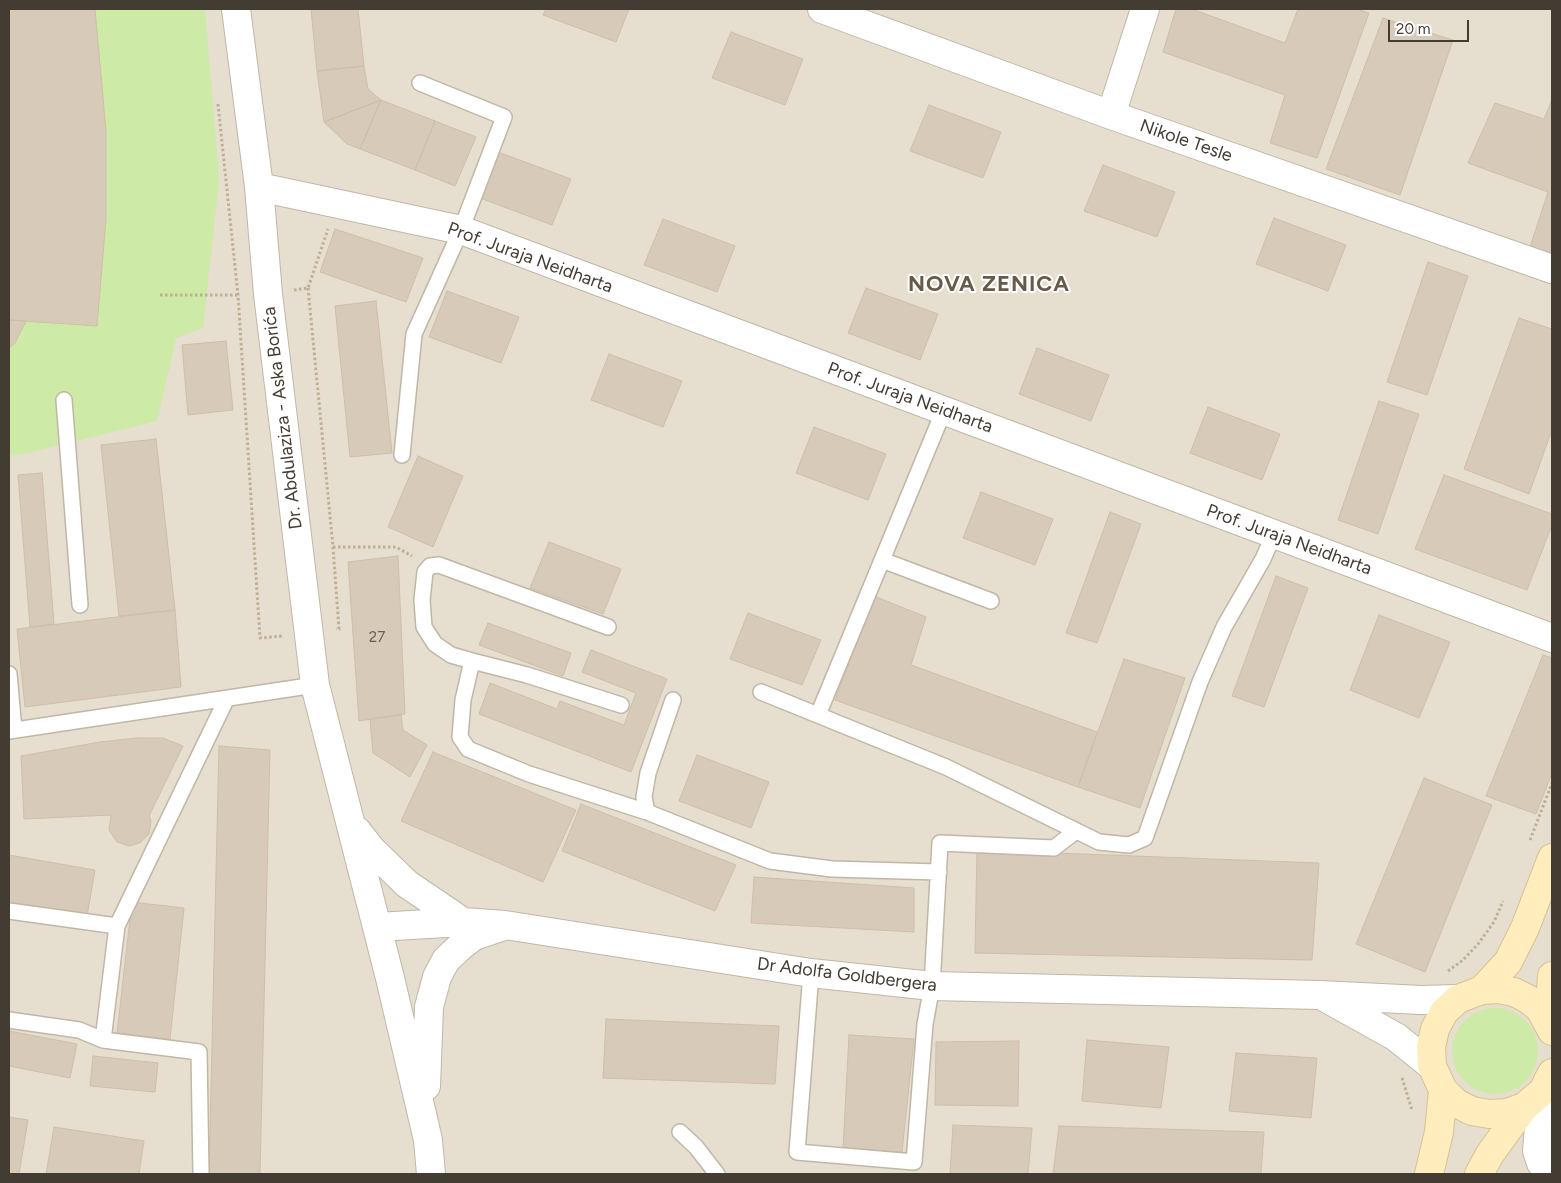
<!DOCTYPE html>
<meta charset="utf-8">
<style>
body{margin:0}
#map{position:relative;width:1561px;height:1183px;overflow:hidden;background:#f2ece1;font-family:Figtree,sans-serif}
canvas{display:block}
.frame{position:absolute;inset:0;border:10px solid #433c32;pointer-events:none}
.scale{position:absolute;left:1388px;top:20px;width:81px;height:22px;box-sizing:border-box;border:2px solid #433c32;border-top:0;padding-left:6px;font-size:15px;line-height:18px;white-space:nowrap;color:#433c32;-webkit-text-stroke:4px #fff;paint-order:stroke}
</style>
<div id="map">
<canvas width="1561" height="1183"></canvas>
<div class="frame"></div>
<div class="scale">20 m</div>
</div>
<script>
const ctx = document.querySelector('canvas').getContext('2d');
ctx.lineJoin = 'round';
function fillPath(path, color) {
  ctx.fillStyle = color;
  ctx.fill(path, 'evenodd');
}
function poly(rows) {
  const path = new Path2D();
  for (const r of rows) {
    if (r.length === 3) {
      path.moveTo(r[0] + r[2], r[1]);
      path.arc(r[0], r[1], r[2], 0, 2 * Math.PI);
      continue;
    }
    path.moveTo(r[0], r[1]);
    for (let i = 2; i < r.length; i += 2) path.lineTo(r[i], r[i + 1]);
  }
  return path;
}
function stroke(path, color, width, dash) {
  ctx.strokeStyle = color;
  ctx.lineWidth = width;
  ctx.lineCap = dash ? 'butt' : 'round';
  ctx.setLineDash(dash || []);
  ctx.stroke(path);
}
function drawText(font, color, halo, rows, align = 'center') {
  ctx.font = font + ' Figtree,sans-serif';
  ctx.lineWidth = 4;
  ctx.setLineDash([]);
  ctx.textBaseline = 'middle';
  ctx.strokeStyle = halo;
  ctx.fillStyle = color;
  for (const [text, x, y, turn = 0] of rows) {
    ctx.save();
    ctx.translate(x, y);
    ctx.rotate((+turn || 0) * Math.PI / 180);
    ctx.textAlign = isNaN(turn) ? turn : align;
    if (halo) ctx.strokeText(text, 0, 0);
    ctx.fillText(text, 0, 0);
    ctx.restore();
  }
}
fillPath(poly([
 [9,9,1552,9,1552,1174,9,1174]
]), '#e6decf');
fillPath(poly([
 [9,9,205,9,219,180,203,328,176,338,157,421,32,452,9,456],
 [1495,1051,43]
]), '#cdeaa6');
const building = poly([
 [9,9,95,9,106,131,106,219,97,326,9,320,9,9],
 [311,9,358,9,364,66,317,71,311,9],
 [546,9,629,9,616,42,543,15,546,9],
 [1176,9,1192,9,1285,43,1298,9,1356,9,1369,13,1317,158,1270,143,1285,95,1163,52,1176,9],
 [1383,18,1453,40,1400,195,1326,169,1383,18],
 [731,32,803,59,785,105,712,78,731,32],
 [364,66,368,89,381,100,324,122,317,71,364,66],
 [381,100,435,121,415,170,360,149,381,100],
 [381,100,360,149,347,144,324,122,381,100],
 [1552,100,1552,255,1530,247,1548,192,1468,163,1495,103,1544,119,1552,100],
 [929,105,1001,132,983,178,910,151,929,105],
 [435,121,476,137,455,186,415,170,435,121],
 [498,152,571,179,552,225,480,198,498,152],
 [1103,165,1175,192,1157,237,1084,211,1103,165],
 [1274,218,1346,245,1328,291,1256,264,1274,218],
 [663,219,735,246,717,292,644,265,663,219],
 [335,229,423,258,406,302,320,272,335,229],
 [1428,262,1468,276,1427,395,1387,382,1428,262],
 [866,288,938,314,920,360,848,333,866,288],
 [447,291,519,317,501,363,429,337,447,291],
 [376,301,392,453,350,457,335,306,376,301],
 [1519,318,1552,329,1552,430,1529,494,1464,469,1519,318],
 [9,320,26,321,15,343,9,348,9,320],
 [226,341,233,410,188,415,182,345,226,341],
 [1037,348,1109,375,1091,421,1019,394,1037,348],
 [609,354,682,381,663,427,591,400,609,354],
 [1379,401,1419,414,1378,534,1338,520,1379,401],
 [1208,407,1280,434,1262,480,1190,453,1208,407],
 [814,427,886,454,868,500,796,473,814,427],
 [156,439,175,610,119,616,101,445,156,439],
 [418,456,463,476,433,547,388,527,418,456],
 [42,473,54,624,30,627,18,475,42,473],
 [1444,475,1552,514,1552,525,1527,590,1415,549,1444,475],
 [981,492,1053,519,1035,565,963,538,981,492],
 [1110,512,1141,524,1097,643,1066,633,1110,512],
 [549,542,621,569,603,614,530,588,549,542],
 [398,556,405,714,359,721,348,562,398,556],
 [1276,576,1308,588,1264,707,1232,696,1276,576],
 [874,596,926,617,911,665,1097,732,1078,787,835,700,874,596],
 [175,610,181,687,25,707,17,629,175,610],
 [748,613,821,640,802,685,730,659,748,613],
 [1379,615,1450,642,1419,718,1350,690,1379,615],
 [488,623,571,653,563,676,479,645,488,623],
 [591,650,667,679,631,772,479,714,490,683,557,709,560,701,624,725,636,693,582,672,591,650],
 [1543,655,1552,658,1552,773,1536,814,1486,796,1543,655],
 [1124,659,1185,678,1140,808,1078,787,1124,659],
 [401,715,403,730,427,745,410,777,373,753,370,719,401,715],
 [137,738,163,738,183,746,149,816,151,821,149,834,140,843,129,846,117,842,109,830,111,815,24,819,21,756,100,742,137,738],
 [219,746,270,750,260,1174,209,1174,219,746],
 [433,752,576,810,543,882,401,821,433,752],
 [697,755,769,782,751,828,679,801,697,755],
 [1424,778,1492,805,1425,972,1356,944,1424,778],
 [581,804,736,865,715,911,562,851,581,804],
 [977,850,1319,863,1312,960,975,953,977,850],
 [9,855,95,870,87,916,9,903,9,855],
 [754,877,914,888,914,932,751,923,754,877],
 [132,902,184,908,170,1039,117,1033,132,902],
 [606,1019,779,1026,775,1084,603,1078,606,1019],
 [9,1031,77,1044,70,1078,9,1066,9,1031],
 [849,1035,914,1039,902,1152,843,1148,849,1035],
 [1087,1040,1169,1047,1161,1108,1082,1101,1087,1040],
 [1019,1041,1018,1106,935,1105,936,1042,1019,1041],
 [1236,1053,1317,1058,1311,1118,1229,1111,1236,1053],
 [93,1056,158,1063,155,1092,90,1086,93,1056],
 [9,1117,28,1120,19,1174,9,1174,9,1117],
 [953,1125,1032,1128,1028,1174,950,1174,953,1125],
 [1059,1126,1264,1132,1261,1174,1053,1174,1059,1126],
 [54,1127,144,1141,139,1174,46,1174,54,1127]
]);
fillPath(building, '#d7cab9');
stroke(building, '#cfbfa9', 1);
const service = poly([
 [64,400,80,605],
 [402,455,414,334,461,230,504,117,420,83],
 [882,560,991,601],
 [472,661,451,655,435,644,424,627,422,600,425,572,430,566,439,565,608,627],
 [9,674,14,730],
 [761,692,946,767,1099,842,1129,845,1145,838,1200,682,1224,627,1263,559,1274,534],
 [621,705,527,675,472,661,463,700,460,737,468,749,529,774,647,812,770,861,832,869,939,872],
 [818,715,944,410],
 [9,731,315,685],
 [647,812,644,797,648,773,673,700],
 [9,911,117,926,103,1040,199,1052,201,1174],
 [117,926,226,700],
 [811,973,797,1152,914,1162,925,1024,932,986,940,843,1054,848,1076,831],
 [9,1020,79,1030,103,1040],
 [680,1132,696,1147,717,1174]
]);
const minor = poly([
 [236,9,259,187,268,294,315,685,390,978,428,1140,431,1174],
 [822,9,1111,115,1552,269],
 [1111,115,1145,9],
 [259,187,461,230,1552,638],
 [357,831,371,849,407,884,463,922],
 [377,927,463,922,505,925,811,973,932,986,1320,995,1421,1000,1458,999],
 [1326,998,1396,1037,1432,1066],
 [426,1086,429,1007,437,977,446,960,461,946,474,936,501,927],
 [1541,1163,1537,1151,1540,1114,1548,1081]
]);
const secondary = poly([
 [1482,990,1508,962,1525,928,1552,858],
 [1549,1022,1552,976],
 [1552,1031,1540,1009,1528,999,1514,992,1498,989,1482,990,1458,999,1444,1012,1435,1029,1431,1047,1432,1066,1443,1090,1456,1103,1472,1111,1489,1114,1507,1113,1524,1107,1543,1091,1552,1073],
 [1429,1174,1439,1132,1443,1090],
 [1479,1174,1490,1154,1524,1107]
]);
stroke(service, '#c0b7a6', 18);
stroke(minor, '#c0b7a6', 30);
stroke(secondary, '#d8c38f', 30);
stroke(poly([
 [218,104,238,295,260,638,283,636],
 [308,288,333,547,339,629,336,629],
 [294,290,308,288,328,229],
 [160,295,238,295],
 [333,547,396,547,412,556],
 [1530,840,1552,783],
 [1448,971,1463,960,1478,944,1494,922,1503,901],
 [1402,1078,1412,1110]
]), '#c1af94', 3, [2.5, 2.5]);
stroke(service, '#fff', 15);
stroke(minor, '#fff', 28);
stroke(secondary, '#ffedbe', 28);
drawText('15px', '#686054', null, [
 ["27",377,638]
]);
drawText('18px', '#433c32', '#fff', [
 ["Nikole Tesle",1186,141,19],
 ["Prof. Juraja Neidharta",530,258,20],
 ["Prof. Juraja Neidharta",910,398,20],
 ["Dr. Abdulaziza - Aska Borića",283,418,-97],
 ["Prof. Juraja Neidharta",1289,540,20],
 ["Dr Adolfa Goldbergera",847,975,7]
]);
ctx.letterSpacing = '1px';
drawText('bold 22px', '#675a48', '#fff', [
 ["NOVA ZENICA",989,285]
]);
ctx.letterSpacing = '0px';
</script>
